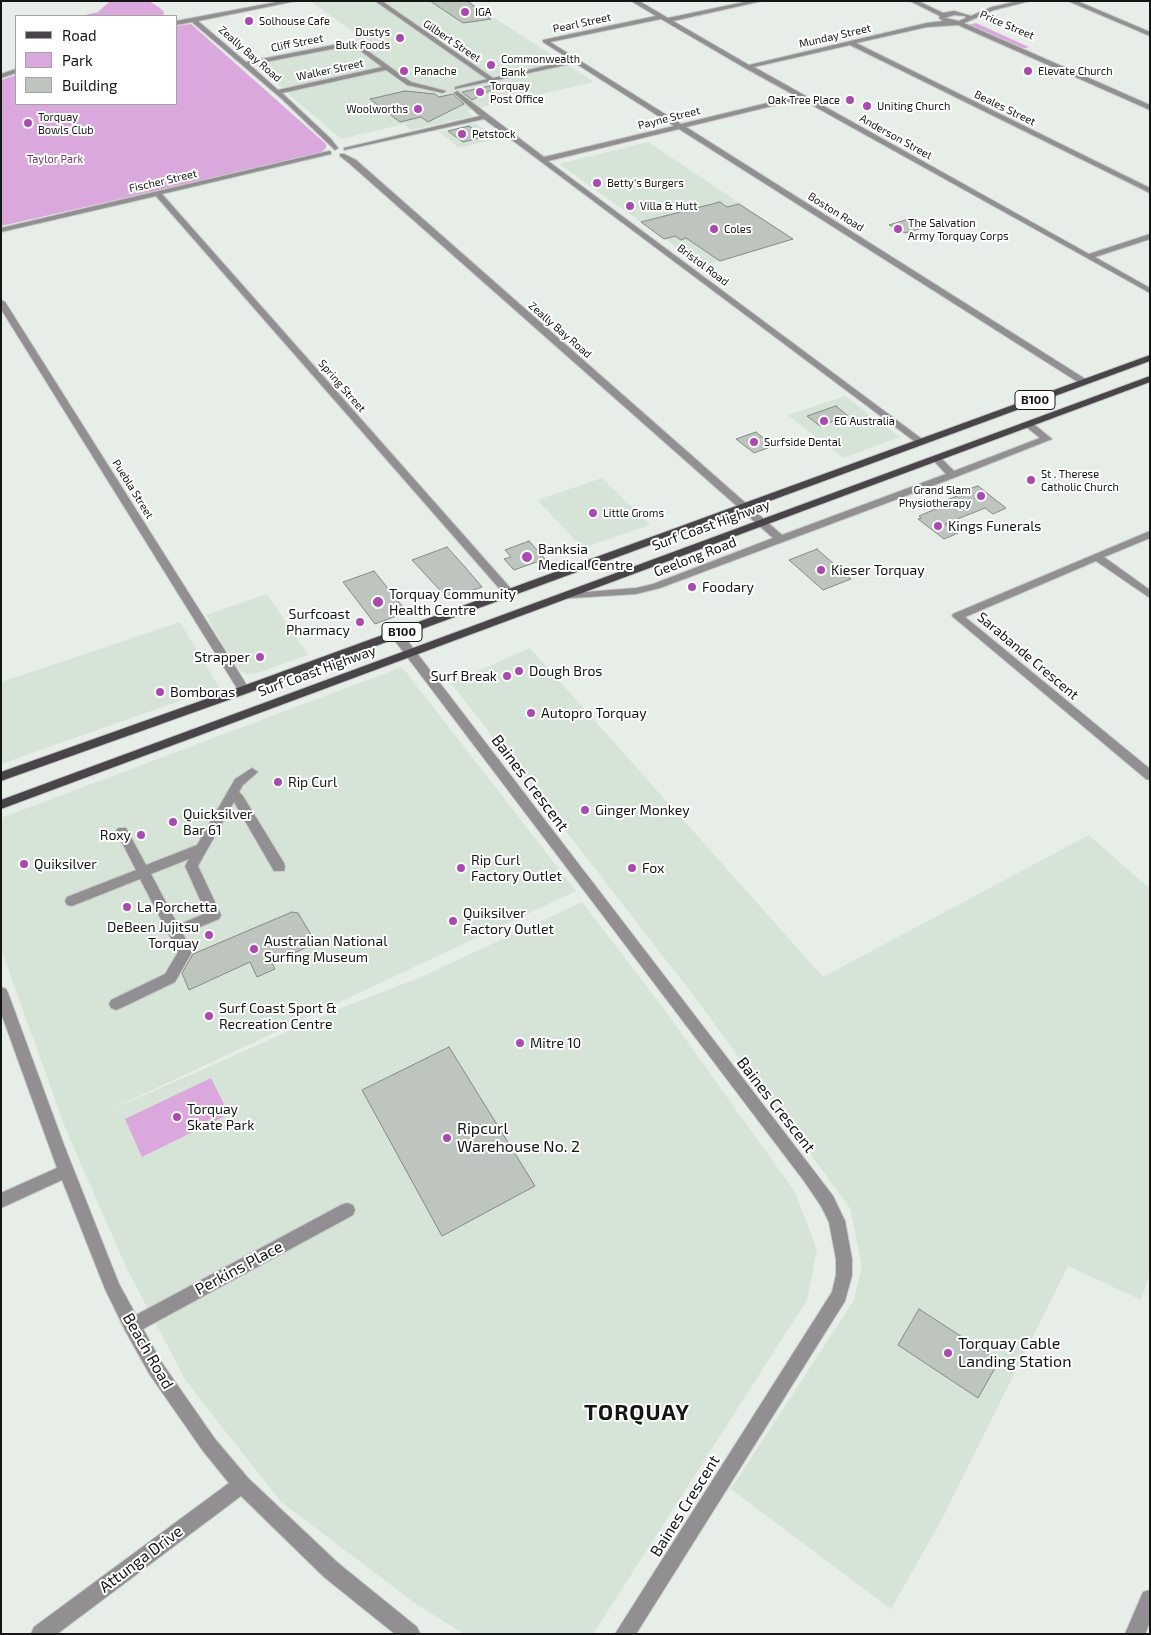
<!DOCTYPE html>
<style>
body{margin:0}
#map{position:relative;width:1151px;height:1635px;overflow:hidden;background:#e7eee8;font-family:"Exo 2",sans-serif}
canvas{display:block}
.frame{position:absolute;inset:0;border:2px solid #141614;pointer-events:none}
.legend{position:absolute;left:15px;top:15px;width:162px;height:90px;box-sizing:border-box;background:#fff;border:1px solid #a1a2a1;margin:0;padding:6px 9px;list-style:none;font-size:15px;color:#141614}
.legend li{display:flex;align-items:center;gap:10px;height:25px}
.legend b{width:25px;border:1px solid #a1a2a1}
</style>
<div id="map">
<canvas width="1151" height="1635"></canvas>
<div class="frame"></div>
<ul class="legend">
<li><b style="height:6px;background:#494449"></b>Road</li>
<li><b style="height:14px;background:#daa8dc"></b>Park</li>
<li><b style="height:14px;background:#bec4be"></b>Building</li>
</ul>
</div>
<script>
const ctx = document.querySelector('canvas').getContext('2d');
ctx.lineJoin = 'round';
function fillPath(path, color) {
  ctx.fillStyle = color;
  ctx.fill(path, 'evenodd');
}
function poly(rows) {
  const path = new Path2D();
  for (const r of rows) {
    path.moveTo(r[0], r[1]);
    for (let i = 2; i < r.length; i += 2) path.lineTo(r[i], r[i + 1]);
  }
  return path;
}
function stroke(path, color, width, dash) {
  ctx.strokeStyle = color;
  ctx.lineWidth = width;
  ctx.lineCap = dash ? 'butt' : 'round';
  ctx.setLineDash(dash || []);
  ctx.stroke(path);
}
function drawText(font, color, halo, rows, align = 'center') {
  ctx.font = font + ' "Exo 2",sans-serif';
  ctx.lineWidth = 4;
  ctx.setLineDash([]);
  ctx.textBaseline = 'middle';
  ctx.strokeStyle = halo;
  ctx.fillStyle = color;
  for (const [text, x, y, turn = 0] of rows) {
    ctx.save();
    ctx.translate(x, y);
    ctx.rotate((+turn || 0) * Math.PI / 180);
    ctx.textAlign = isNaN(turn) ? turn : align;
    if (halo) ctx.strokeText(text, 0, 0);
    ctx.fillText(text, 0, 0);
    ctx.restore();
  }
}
fillPath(poly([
 [319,1,468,1,594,82,467,111,473,116,411,130,404,124,341,139,249,60,361,38,312,2],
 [476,123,497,139,459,148,439,132],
 [648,142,793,239,703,266,559,164],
 [845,396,900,437,843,458,788,415],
 [602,478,650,525,583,548,537,500],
 [267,594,308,655,257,673,247,674,237,669,206,615],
 [180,622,219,687,1,764,1,682],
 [530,648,823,977,1089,835,1150,889,1150,1273,1141,1300,1068,1266,941,1521,891,1609,731,1489,854,1300,862,1266,850,1208,690,991,451,683],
 [402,667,576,891,97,1116,346,1006,419,978,582,902,661,1005,795,1192,817,1250,807,1300,593,1634,464,1634,416,1604,281,1502,186,1381,126,1267,66,1130,1,949,1,818]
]), '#d6e3d7');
fillPath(poly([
 [110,1,149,1,160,8,164,12,163,16,81,16,98,12],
 [976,23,1029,47,1022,49,968,25],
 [191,24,326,144,326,148,320,153,307,157,1,226,1,80,16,75,16,104,176,104,176,26],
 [211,1078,229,1114,142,1157,125,1119]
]), '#daa8dc');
const building = poly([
 [430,1,467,1,488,16,486,16,491,19,463,23,430,1],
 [490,86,491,90,472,100,462,92,490,86],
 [405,91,435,94,439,97,453,94,464,104,428,122,421,117,400,122,370,99,405,91],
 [469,126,484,137,463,142,448,131,469,126],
 [720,202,727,207,739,204,793,239,720,261,686,238,681,240,675,236,664,239,641,222,720,202],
 [912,218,926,227,905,233,889,225,912,218],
 [836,406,848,416,820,426,807,416,836,406],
 [756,432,773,446,754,453,736,439,756,432],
 [978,486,1006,508,993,514,985,508,945,524,958,533,944,539,918,519,921,518,919,516,938,508,934,505,965,493,962,491,978,486],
 [529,541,545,559,514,570,504,559,511,557,505,550,529,541],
 [447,547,465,567,482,587,448,599,412,560,447,547],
 [817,549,851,579,823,590,789,560,817,549],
 [374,571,407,612,375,624,343,582,374,571],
 [292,912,298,913,316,943,272,963,275,969,257,977,250,962,189,990,182,973,193,954,292,912],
 [449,1047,535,1186,442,1236,362,1090,449,1047],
 [919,1309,999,1361,978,1398,898,1345,919,1309]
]);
fillPath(building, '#bec4be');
stroke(building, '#848a84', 1);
const minor = poly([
 [282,1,296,1,198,21,246,62,354,41,411,82,446,91,443,93,407,85,386,70,282,93,331,139,338,148,335,150,282,99,192,22,176,25,176,21,282,1],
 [353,45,382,67,278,90,250,65,353,45],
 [375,1,382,1,493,78,571,60,543,42,543,40,656,16,631,1,639,1,668,18,749,1,762,1,673,21,749,65,927,23,943,21,939,18,940,16,910,1,918,1,943,13,954,11,971,16,992,7,1018,1,1030,1,994,10,964,23,1150,105,1150,110,958,25,927,27,856,43,1150,188,1150,193,850,45,754,67,1089,254,1150,234,1150,239,1095,257,1150,288,1150,293,801,99,686,127,1087,380,1087,384,1081,384,679,129,548,161,926,442,921,445,918,444,484,119,344,150,344,148,480,116,455,94,454,93,457,91,544,157,674,126,575,63,455,89,455,87,487,79,375,1],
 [954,15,965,16,966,18,959,21,945,18,954,15],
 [661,19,745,68,796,96,681,124,550,42,661,19],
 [1068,1,1077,1,1150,32,1150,36,1068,1],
 [16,69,16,73,1,78,1,74,16,69],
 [329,151,331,152,331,154,162,194,513,591,514,593,513,595,505,595,156,196,1,232,1,228,329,151],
 [340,154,344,154,356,160,782,535,946,474,933,460,933,456,939,456,954,471,1040,438,1025,426,1025,422,1031,422,1052,439,956,477,660,588,636,594,557,599,556,597,561,594,636,588,653,584,773,538,350,164,340,156,340,154],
 [1,300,5,302,248,687,250,690,248,693,240,693,1,309,1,300],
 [1150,531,1150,538,1104,557,1150,590,1150,598,1096,561,965,617,1150,769,1150,780,1146,779,952,616,953,614,1150,531],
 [396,630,400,631,814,1171,833,1196,845,1221,852,1259,852,1275,845,1301,636,1634,615,1634,832,1292,836,1275,836,1259,829,1222,821,1206,804,1181,392,637,391,634,396,630],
 [252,768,258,772,243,785,239,792,243,796,284,863,285,867,284,871,274,871,234,802,198,866,221,915,219,919,183,934,192,952,175,982,121,1008,116,1010,111,1008,109,1004,111,1000,165,974,178,952,140,879,72,906,67,905,65,901,67,897,136,870,116,831,118,828,126,828,146,865,197,845,235,779,252,768],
 [189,859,185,866,206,913,178,925,151,874,189,859],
 [1,987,6,989,8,993,64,1145,119,1284,136,1315,341,1205,347,1203,353,1205,355,1210,353,1215,143,1329,162,1363,215,1439,248,1478,338,1563,417,1627,420,1634,395,1634,324,1577,241,1496,57,1634,31,1634,34,1627,229,1483,203,1451,150,1375,126,1332,105,1289,62,1180,1,1208,1,1193,57,1168,1,1013,1,987],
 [1150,1590,1150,1622,1145,1634,1125,1634,1143,1592,1150,1590]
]);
const major = poly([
 [1150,355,1150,361,248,693,1,781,1,772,240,687,1150,355],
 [1150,376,1150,382,1,809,1,800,1150,376]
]);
stroke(minor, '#c5cbc6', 2);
stroke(major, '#c5cbc6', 2);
fillPath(minor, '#918f91');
fillPath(major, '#494449');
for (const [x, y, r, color] of [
 [465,12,5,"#aa49b0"],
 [249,21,5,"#aa49b0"],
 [400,38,5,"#aa49b0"],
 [491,65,5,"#aa49b0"],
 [404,71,5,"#aa49b0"],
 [1028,71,5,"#aa49b0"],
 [480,92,5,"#aa49b0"],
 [850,100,5,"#aa49b0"],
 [867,106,5,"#aa49b0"],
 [418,109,5,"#aa49b0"],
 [28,123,5,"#aa49b0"],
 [462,134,5,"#aa49b0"],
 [597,183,5,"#aa49b0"],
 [630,206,5,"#aa49b0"],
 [714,229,5,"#aa49b0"],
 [898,229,5,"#aa49b0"],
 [824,421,5,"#aa49b0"],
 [754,442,5,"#aa49b0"],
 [1031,480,5,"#aa49b0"],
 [981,496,5,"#aa49b0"],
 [593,513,5,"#aa49b0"],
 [938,526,5,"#aa49b0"],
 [527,557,6,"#aa49b0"],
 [821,570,5,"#aa49b0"],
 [692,587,5,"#aa49b0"],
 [378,602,6,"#aa49b0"],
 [360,622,5,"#aa49b0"],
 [260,657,5,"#aa49b0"],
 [519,671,5,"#aa49b0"],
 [507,676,5,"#aa49b0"],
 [160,692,5,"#aa49b0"],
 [531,713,5,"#aa49b0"],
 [278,782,5,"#aa49b0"],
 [585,810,5,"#aa49b0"],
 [173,822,5,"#aa49b0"],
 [141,835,5,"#aa49b0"],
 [24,864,5,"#aa49b0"],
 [461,868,5,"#aa49b0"],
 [632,868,5,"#aa49b0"],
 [127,907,5,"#aa49b0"],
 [453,921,5,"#aa49b0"],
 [209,935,5,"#aa49b0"],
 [254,949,5,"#aa49b0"],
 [209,1016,5,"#aa49b0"],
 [520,1043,5,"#aa49b0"],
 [177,1117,5,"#aa49b0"],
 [447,1138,5,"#aa49b0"],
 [948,1353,5,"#aa49b0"]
]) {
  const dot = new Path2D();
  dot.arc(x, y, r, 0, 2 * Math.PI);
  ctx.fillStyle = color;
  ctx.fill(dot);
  stroke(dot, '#fff', 2);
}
drawText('11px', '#141614', '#fff', [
 ["IGA",475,12],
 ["Solhouse Cafe",259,21],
 ["Dustys",390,32,"right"],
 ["Bulk Foods",390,45,"right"],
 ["Commonwealth",501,59],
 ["Bank",501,72],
 ["Panache",414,71],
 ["Elevate Church",1038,71],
 ["Torquay",490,86],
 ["Post Office",490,99],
 ["Oak Tree Place",840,100,"right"],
 ["Uniting Church",877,106],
 ["Woolworths",408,109,"right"],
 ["Torquay",38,117],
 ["Bowls Club",38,130],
 ["Petstock",472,134],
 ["Betty's Burgers",607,183],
 ["Villa & Hutt",640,206],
 ["The Salvation",908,223],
 ["Army Torquay Corps",908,236],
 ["Coles",724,229],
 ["EG Australia",834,421],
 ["Surfside Dental",764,442],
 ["St . Therese",1041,474],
 ["Catholic Church",1041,487],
 ["Grand Slam",971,490,"right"],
 ["Physiotherapy",971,503,"right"],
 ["Little Groms",603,513]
], 'left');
drawText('11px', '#141614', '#fff', [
 ["Pearl Street",582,23,-12],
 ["Price Street",1007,25,23],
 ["Munday Street",835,36,-13],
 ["Gilbert Street",452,41,34],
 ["Cliff Street",297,43,-11],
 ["Zeally Bay Road",250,54,41],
 ["Walker Street",330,70,-12],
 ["Beales Street",1005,108,26],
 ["Payne Street",669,118,-14],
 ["Anderson Street",896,137,29],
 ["Fischer Street",163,181,-13],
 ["Boston Road",836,212,32],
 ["Bristol Road",703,265,37],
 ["Zeally Bay Road",560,330,41],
 ["Spring Street",342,386,49],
 ["Puebla Street",133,489,58]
]);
drawText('11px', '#76387a', '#fff', [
 ["Taylor Park",55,159]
]);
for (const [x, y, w] of [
 [1035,400,40],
 [402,632,40]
]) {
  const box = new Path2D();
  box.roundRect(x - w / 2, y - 9.5, w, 19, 4);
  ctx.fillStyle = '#fff';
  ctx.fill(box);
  stroke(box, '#141614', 1);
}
drawText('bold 12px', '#141614', null, [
 ["B100",1035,400],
 ["B100",402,632]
]);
drawText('14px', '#141614', '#fff', [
 ["Surf Coast Highway",711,525,-20],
 ["Geelong Road",695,557,-21],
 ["Sarabande Crescent",1028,656,40],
 ["Surf Coast Highway",317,671,-20]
]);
drawText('14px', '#141614', '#fff', [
 ["Kings Funerals",948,526],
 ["Banksia",538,549],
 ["Medical Centre",538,565],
 ["Kieser Torquay",831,570],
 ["Foodary",702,587],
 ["Torquay Community",389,594],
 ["Health Centre",389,610],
 ["Surfcoast",350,614,"right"],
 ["Pharmacy",350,630,"right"],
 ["Strapper",250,657,"right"],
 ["Dough Bros",529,671],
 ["Surf Break",497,676,"right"],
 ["Bomboras",170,692],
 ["Autopro Torquay",541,713],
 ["Rip Curl",288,782],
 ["Ginger Monkey",595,810],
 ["Quicksilver",183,814],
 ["Bar 61",183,830],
 ["Roxy",131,835,"right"],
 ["Rip Curl",471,860],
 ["Factory Outlet",471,876],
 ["Quiksilver",34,864],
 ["Fox",642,868],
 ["La Porchetta",137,907],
 ["Quiksilver",463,913],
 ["Factory Outlet",463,929],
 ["DeBeen Jujitsu",199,927,"right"],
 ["Torquay",199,943,"right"],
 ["Australian National",264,941],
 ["Surfing Museum",264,957],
 ["Surf Coast Sport &",219,1008],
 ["Recreation Centre",219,1024],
 ["Mitre 10",530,1043],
 ["Torquay",187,1109],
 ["Skate Park",187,1125]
], 'left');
drawText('16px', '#141614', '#fff', [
 ["Baines Crescent",530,783,53],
 ["Baines Crescent",776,1105,52],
 ["Perkins Place",239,1268,-28],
 ["Beach Road",148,1351,60],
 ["Baines Crescent",685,1506,-58],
 ["Attunga Drive",141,1559,-37]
]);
drawText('16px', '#141614', '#fff', [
 ["Ripcurl",457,1129],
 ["Warehouse No. 2",457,1147],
 ["Torquay Cable",958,1344],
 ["Landing Station",958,1362]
], 'left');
ctx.letterSpacing = '1px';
drawText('bold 22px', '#141614', '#fff', [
 ["TORQUAY",637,1413]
]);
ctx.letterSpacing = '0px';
</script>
